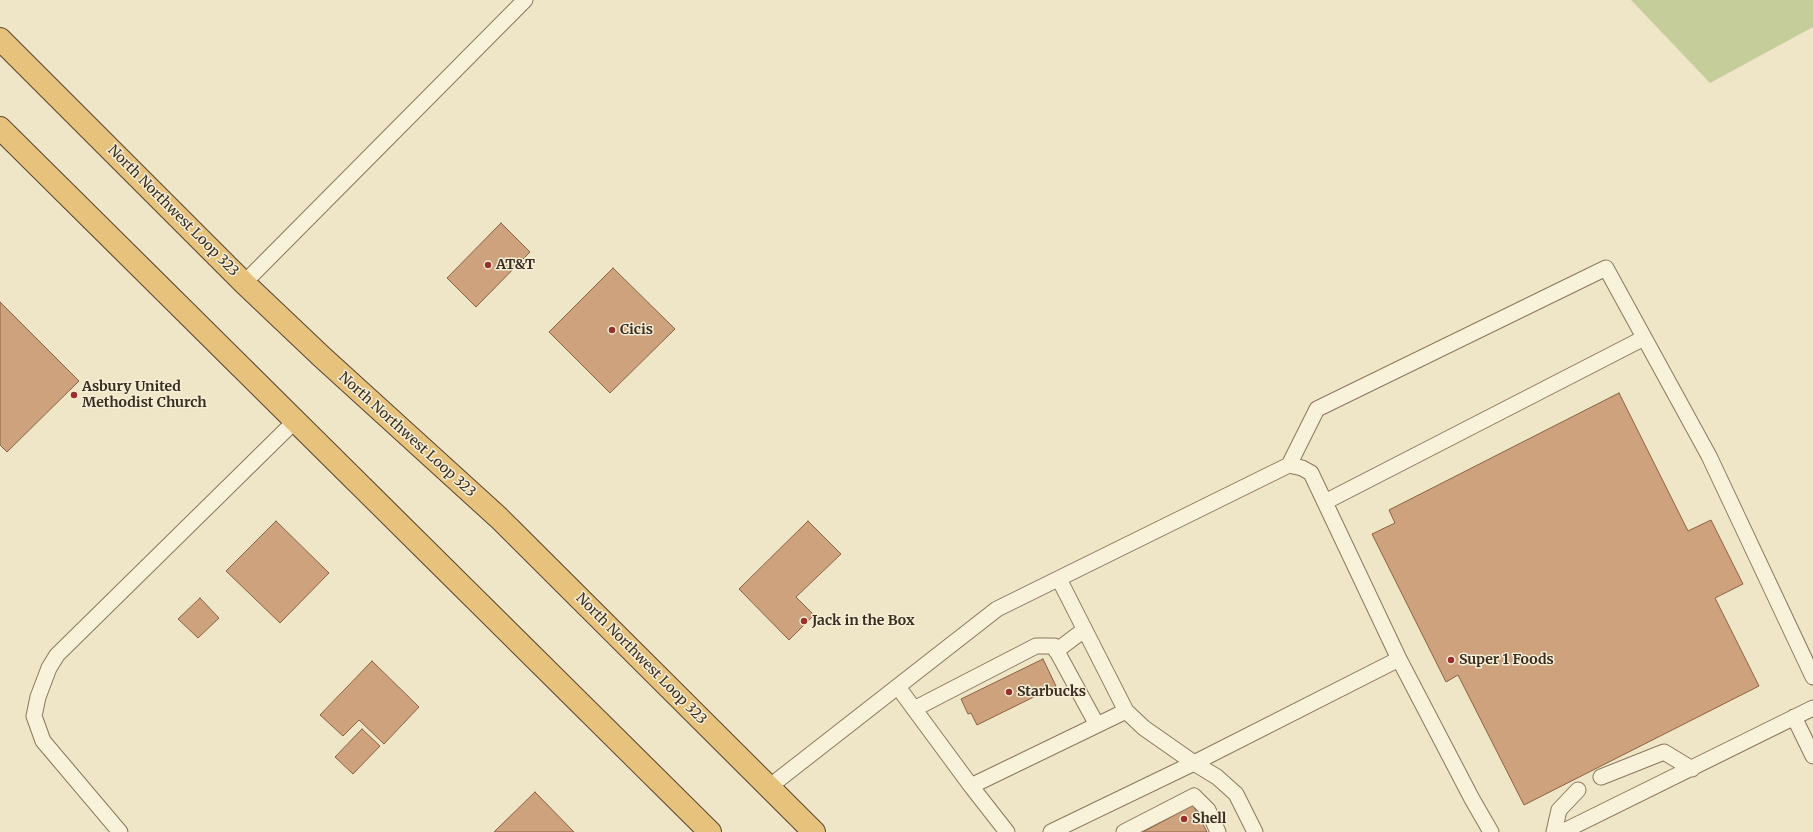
<!DOCTYPE html>
<style>
body{margin:0}
canvas{display:block;background:#efe5c7}
</style>
<canvas width="1813" height="832"></canvas>
<script>
const ctx = document.querySelector('canvas').getContext('2d');
ctx.lineJoin = 'round';
function fillPath(path, color) {
  ctx.fillStyle = color;
  ctx.fill(path, 'evenodd');
}
function poly(rows) {
  const path = new Path2D();
  for (const r of rows) {
    path.moveTo(r[0], r[1]);
    for (let i = 2; i < r.length; i += 2) path.lineTo(r[i], r[i + 1]);
  }
  return path;
}
function stroke(path, color, width, dash) {
  ctx.strokeStyle = color;
  ctx.lineWidth = width;
  ctx.lineCap = dash ? 'butt' : 'round';
  ctx.setLineDash(dash || []);
  ctx.stroke(path);
}
function drawText(font, color, halo, rows, align = 'center') {
  ctx.font = font + ' Merriweather,serif';
  ctx.lineWidth = 3;
  ctx.setLineDash([]);
  ctx.textBaseline = 'middle';
  ctx.strokeStyle = halo;
  ctx.fillStyle = color;
  for (const [text, x, y, turn = 0] of rows) {
    ctx.save();
    ctx.translate(x, y);
    ctx.rotate((+turn || 0) * Math.PI / 180);
    ctx.textAlign = isNaN(turn) ? turn : align;
    if (halo) ctx.strokeText(text, 0, 0);
    ctx.fillText(text, 0, 0);
    ctx.restore();
  }
}
fillPath(poly([
 [1631,0,1813,0,1813,27,1710,83]
]), '#c5cd9b');
const building = poly([
 [501,223,530,252,476,307,447,278,501,223],
 [613,268,675,329,610,393,549,332,613,268],
 [0,302,79,381,7,452,0,445,0,302],
 [1619,393,1688,531,1711,520,1743,584,1715,598,1759,686,1524,805,1458,675,1446,682,1372,534,1395,523,1389,510,1619,393],
 [276,521,329,573,280,623,226,571,276,521],
 [808,521,841,554,796,597,814,615,789,640,739,589,808,521],
 [200,598,219,618,198,638,178,619,200,598],
 [1043,659,1056,686,977,725,971,713,968,714,961,699,1043,659],
 [372,661,419,707,384,744,359,720,343,736,320,715,372,661],
 [362,729,380,746,353,774,335,757,362,729],
 [535,792,574,832,494,832,535,792],
 [1193,805,1207,832,1143,832,1193,805]
]);
fillPath(building, '#cda27d');
stroke(building, '#8a6242', 1);
const service = poly([
 [244,283,525,0],
 [1289,465,1317,409,1606,268,1709,456,1813,677],
 [1325,502,1644,338],
 [1059,579,1126,711,1144,728,1194,763,1217,777,1236,794,1255,832],
 [1056,651,1084,630],
 [898,687,971,786,1126,711],
 [914,709,1036,646,1054,646,1097,725],
 [1794,717,1813,756],
 [1601,777,1664,752,1692,769],
 [971,786,1007,832],
 [769,787,997,609,1289,465,1302,468,1311,473,1399,659,1472,799,1491,832],
 [120,832,43,741,34,716,38,697,49,668,57,655,295,421],
 [1051,832,1194,763,1399,659],
 [1124,832,1194,796,1208,810,1218,832],
 [1554,832,1559,810,1578,790],
 [1562,832,1813,708]
]);
const trunk = poly([
 [0,39,244,283,322,357,499,518,814,832],
 [0,128,710,832]
]);
stroke(service, '#8b775c', 17);
stroke(trunk, '#594530', 24);
stroke(service, '#f9f2db', 15);
stroke(trunk, '#e7c27c', 22);
for (const [x, y, r, color] of [
 [488,265,4,"#9a302c"],
 [612,330,4,"#9a302c"],
 [74,395,4,"#9a302c"],
 [804,621,4,"#9a302c"],
 [1451,660,4,"#9a302c"],
 [1009,692,4,"#9a302c"],
 [1184,819,4,"#9a302c"]
]) {
  const dot = new Path2D();
  dot.arc(x, y, r, 0, 2 * Math.PI);
  ctx.fillStyle = color;
  ctx.fill(dot);
  stroke(dot, '#f6efd7', 1.5);
}
drawText('14px', '#3b2e20', '#f6efd7', [
 ["North Northwest Loop 323",173,211,45],
 ["North Northwest Loop 323",407,435,42],
 ["North Northwest Loop 323",641,659,45]
]);
drawText('bold 14px', '#3b2e20', '#f6efd7', [
 ["AT&T",496,265],
 ["Cicis",620,330],
 ["Asbury United",82,387],
 ["Methodist Church",82,403],
 ["Jack in the Box",812,621],
 ["Super 1 Foods",1459,660],
 ["Starbucks",1017,692],
 ["Shell",1192,819]
], 'left');
</script>
